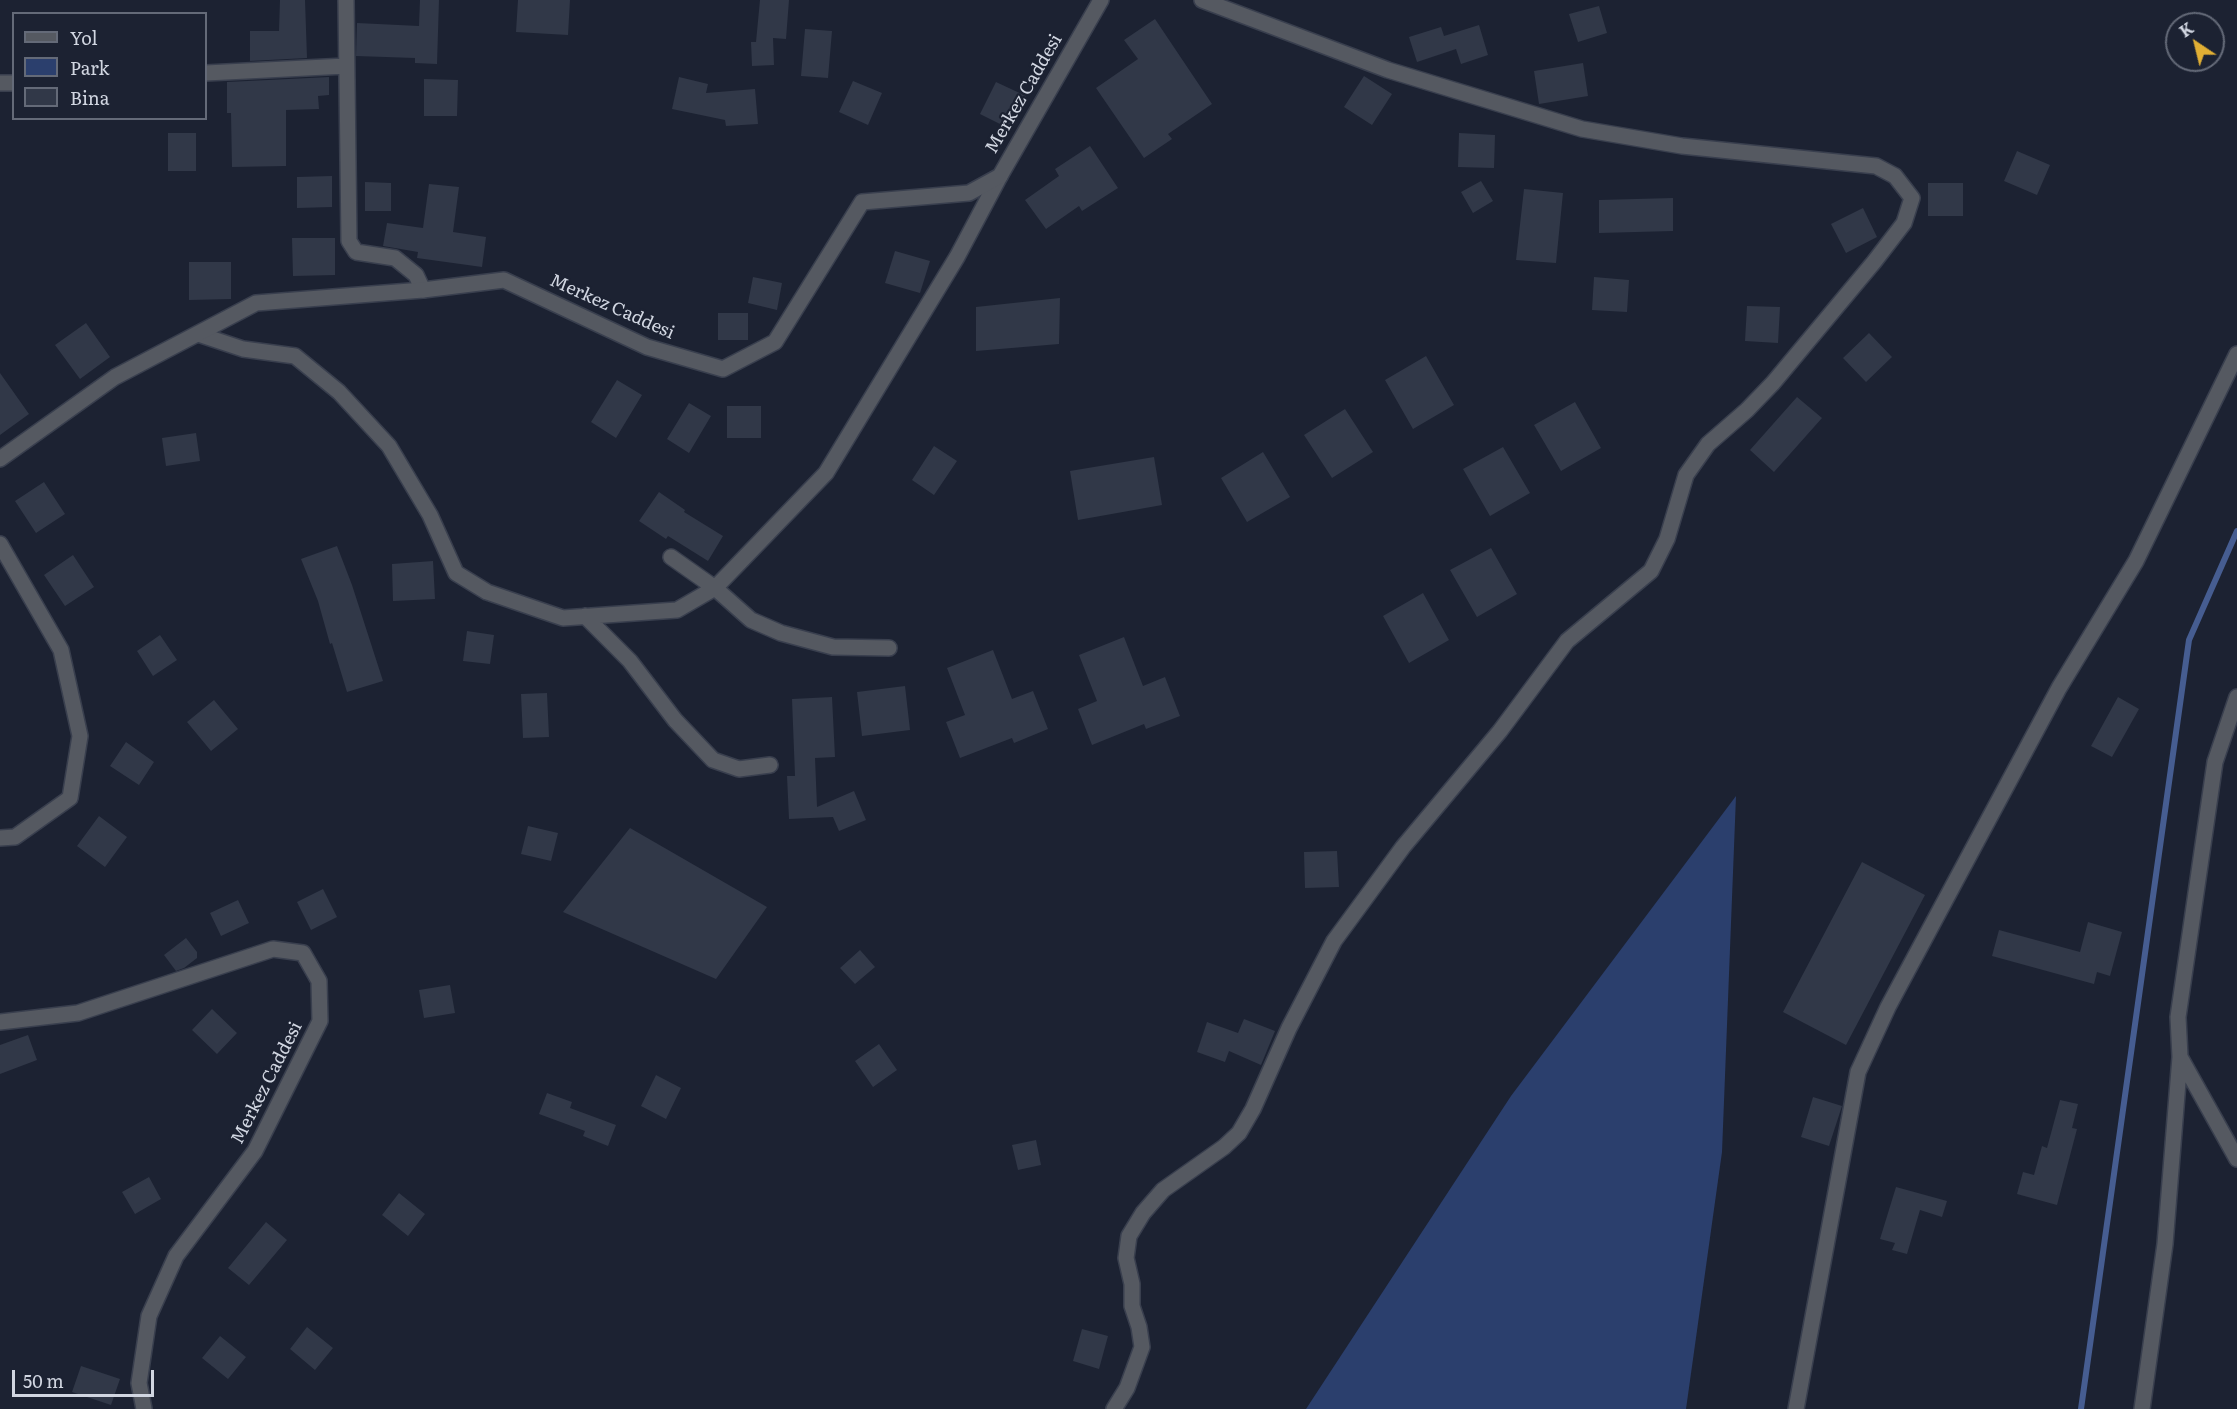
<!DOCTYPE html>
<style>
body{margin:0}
#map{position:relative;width:2237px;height:1409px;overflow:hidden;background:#1c2232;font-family:Literata,serif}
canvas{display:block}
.legend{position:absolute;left:12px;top:12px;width:195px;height:108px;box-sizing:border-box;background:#1c2232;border:2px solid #646a78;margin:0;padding:8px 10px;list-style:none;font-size:18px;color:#d1d6e1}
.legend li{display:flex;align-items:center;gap:12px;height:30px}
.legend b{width:30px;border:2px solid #646a78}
.north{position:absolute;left:2165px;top:12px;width:60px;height:60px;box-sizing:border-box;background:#1c2232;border:2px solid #646a78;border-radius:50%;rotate:325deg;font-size:16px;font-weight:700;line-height:24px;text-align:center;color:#d1d6e1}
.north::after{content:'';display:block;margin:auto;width:21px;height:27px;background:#e1af34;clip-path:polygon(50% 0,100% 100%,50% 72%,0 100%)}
.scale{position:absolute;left:12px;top:1370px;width:142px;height:27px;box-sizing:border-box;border:3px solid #d1d6e1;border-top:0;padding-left:8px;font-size:18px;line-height:21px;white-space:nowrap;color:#d1d6e1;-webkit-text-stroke:4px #1c2232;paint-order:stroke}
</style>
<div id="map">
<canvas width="2237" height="1409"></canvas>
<ul class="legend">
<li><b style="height:8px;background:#555961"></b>Yol</li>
<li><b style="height:16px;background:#2b3f6d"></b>Park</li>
<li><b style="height:16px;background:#313848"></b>Bina</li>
</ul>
<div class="north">K</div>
<div class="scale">50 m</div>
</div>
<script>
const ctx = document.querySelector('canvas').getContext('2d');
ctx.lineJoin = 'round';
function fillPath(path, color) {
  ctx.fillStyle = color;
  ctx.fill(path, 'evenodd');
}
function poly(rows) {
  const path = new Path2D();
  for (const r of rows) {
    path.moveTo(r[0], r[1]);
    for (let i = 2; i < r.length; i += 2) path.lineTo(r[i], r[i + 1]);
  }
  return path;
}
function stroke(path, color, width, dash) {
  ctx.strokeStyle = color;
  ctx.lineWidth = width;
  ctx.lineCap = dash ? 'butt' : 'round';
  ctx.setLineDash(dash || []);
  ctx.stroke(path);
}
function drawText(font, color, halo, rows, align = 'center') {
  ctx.font = font + ' Literata,serif';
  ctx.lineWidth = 4.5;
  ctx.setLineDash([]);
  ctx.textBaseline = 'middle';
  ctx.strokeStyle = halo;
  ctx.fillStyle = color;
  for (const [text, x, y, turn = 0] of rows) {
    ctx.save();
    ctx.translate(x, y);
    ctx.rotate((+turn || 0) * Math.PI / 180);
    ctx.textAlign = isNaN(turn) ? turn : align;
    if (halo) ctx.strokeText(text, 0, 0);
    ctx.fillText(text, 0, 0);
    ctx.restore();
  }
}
fillPath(poly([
 [1736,796,1722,1152,1686,1409,1306,1409,1511,1096]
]), '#2b3f6d');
stroke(poly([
 [2081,1409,2189,640,2237,531]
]), '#465d91', 6);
fillPath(poly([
 [280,0,305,0,307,58,250,61,250,31,279,31],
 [420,0,439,0,437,64,415,63,415,58,356,56,357,23,419,26],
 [518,0,570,0,568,35,516,32],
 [760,0,789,0,786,39,773,38,774,65,752,66,751,42,756,42],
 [1599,6,1607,33,1578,42,1569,14],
 [1155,19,1212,104,1168,134,1172,139,1144,158,1096,88,1138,59,1124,40],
 [1479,25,1488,55,1461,64,1456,49,1417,62,1409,37,1441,27,1444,36],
 [805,29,832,31,828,78,801,76],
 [1583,63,1588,96,1539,104,1534,71],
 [1364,76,1392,94,1372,125,1344,107],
 [329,77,329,95,318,96,319,109,286,110,286,166,232,167,231,113,227,113,227,82],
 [679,77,708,84,706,93,755,89,758,124,726,126,725,120,672,109],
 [424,79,458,80,457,116,424,116],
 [853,81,882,93,868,125,839,112],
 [996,82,1026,96,1010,129,980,114],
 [168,133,196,133,196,171,168,171],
 [1459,133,1495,135,1494,168,1458,167],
 [1090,146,1118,188,1082,211,1079,206,1046,229,1025,200,1059,176,1055,169],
 [2017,151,2050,165,2037,195,2004,181],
 [332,176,332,207,297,208,297,177],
 [1481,181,1493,201,1473,213,1461,192],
 [365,182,391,183,391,211,365,211],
 [1928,183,1963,183,1963,216,1928,216],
 [429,184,459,187,453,232,486,237,482,267,417,258,418,252,383,246,387,223,423,228],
 [1524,189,1563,193,1556,263,1516,260],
 [1673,198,1673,231,1599,233,1599,200],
 [1863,208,1877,237,1846,253,1831,224],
 [292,238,335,238,335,275,293,276],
 [895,251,930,261,920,293,885,283],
 [189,262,231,262,231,299,189,300],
 [753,277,782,283,777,310,748,303],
 [1594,277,1629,280,1627,312,1592,310],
 [1060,298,1059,344,976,351,976,307],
 [1747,306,1780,307,1778,343,1745,341],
 [718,313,748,313,748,340,718,340],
 [86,323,110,357,80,379,55,345],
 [1869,333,1892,357,1866,382,1843,358],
 [1426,356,1454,405,1413,429,1385,380],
 [0,373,29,414,0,435],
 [617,380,642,395,616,438,591,422],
 [1797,397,1822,418,1774,472,1750,450],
 [1575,402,1601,448,1561,471,1534,425],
 [689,403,711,416,689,453,667,439],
 [727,406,761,406,761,438,727,438],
 [1345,409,1373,452,1332,478,1304,435],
 [196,433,200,461,166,466,162,438],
 [934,446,957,461,934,495,912,480],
 [1503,447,1530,493,1490,516,1463,469],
 [1263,452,1290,497,1247,522,1221,478],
 [1154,457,1162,505,1078,520,1070,471],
 [44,482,65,514,36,533,15,501],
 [659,492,685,510,684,512,723,536,708,561,668,536,666,539,639,521],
 [337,546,352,585,383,681,347,692,332,643,330,644,318,601,301,559],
 [1491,548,1517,594,1477,617,1450,570],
 [73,555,94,587,65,606,44,575],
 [433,561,435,599,393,601,392,564],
 [1423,593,1449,640,1409,663,1383,616],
 [467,631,494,635,490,664,463,661],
 [160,635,177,660,153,676,137,651],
 [1124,637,1143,686,1165,677,1180,716,1146,729,1144,724,1092,745,1078,709,1097,701,1079,655],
 [993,650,1012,699,1033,691,1048,729,1014,743,1012,738,960,758,946,722,965,715,947,668],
 [905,686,910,730,862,736,857,692],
 [547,693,549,737,523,738,521,694],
 [832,697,835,757,815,758,817,807,854,791,866,820,839,831,833,817,789,819,787,776,795,776,792,699],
 [2118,697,2139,709,2112,757,2091,746],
 [214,700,238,729,211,751,187,722],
 [126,742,154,762,139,785,110,766],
 [99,816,127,837,105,867,77,846],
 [528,826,558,833,551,861,521,854],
 [630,828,767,907,716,979,563,912],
 [1337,851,1339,887,1305,888,1304,852],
 [1862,862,1925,895,1846,1045,1783,1012],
 [323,889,337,917,311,930,297,902],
 [238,900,249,923,221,936,210,913],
 [2088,922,2122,932,2110,976,2097,972,2094,984,1992,956,1999,930,2080,952],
 [186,938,197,952,197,958,184,968,176,971,164,955],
 [860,950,875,967,855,984,840,968],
 [450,985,455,1013,424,1018,419,990],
 [212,1009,237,1033,217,1054,192,1030],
 [1244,1019,1275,1031,1261,1065,1229,1051,1225,1062,1197,1052,1207,1022,1238,1033],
 [28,1035,37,1060,0,1074,0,1045],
 [879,1044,897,1070,873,1087,855,1061],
 [656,1075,681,1088,666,1119,641,1106],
 [547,1093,572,1102,570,1108,616,1125,608,1146,583,1136,585,1131,539,1114],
 [1813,1097,1842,1106,1829,1146,1801,1137],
 [2060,1100,2078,1104,2072,1128,2077,1129,2057,1205,2017,1194,2023,1172,2034,1175,2042,1146,2047,1148],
 [1036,1140,1041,1165,1018,1170,1012,1145],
 [149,1177,161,1199,135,1214,122,1192],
 [1896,1187,1947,1201,1942,1217,1920,1210,1907,1254,1892,1250,1895,1243,1880,1239],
 [399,1193,425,1214,408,1236,382,1215],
 [266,1222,287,1240,249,1285,228,1268],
 [307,1327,333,1348,315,1370,290,1349],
 [1082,1329,1108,1336,1099,1369,1073,1361],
 [220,1336,246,1357,228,1379,202,1358],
 [81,1366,120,1379,111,1405,72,1392]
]), '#313848');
const minor = poly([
 [346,0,349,241,356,252,395,258,416,275,423,290],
 [206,73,346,66],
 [0,83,14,83],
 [198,334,243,349,295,356,339,392,389,446,430,515,456,573,487,592,563,618,677,610,715,588,826,473,957,257,1000,176],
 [671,557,715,588,751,620,781,633,833,647,889,648],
 [585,616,630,661,675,720,713,760,739,769,770,765],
 [2237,697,2215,762,2178,1017,2180,1057,2237,1159],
 [1114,1409,1127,1388,1142,1347,1139,1327,1132,1306,1132,1284,1126,1258,1129,1236,1143,1213,1163,1190,1224,1147,1239,1133,1253,1109,1289,1028,1334,941,1403,847,1500,731,1567,641,1651,571,1667,539,1686,475,1708,444,1747,410,1773,383,1874,262,1904,223,1912,198,1895,176,1876,166,1682,146,1582,129,1388,70,1202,0],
 [2142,1409,2165,1244,2180,1057]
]);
const tertiary = poly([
 [0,459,115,377,256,303,423,290,504,280,647,347,723,369,775,342,862,202,969,193,1000,176,1101,0],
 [0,544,61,650,80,736,70,798,15,837,0,838],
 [0,1022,78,1013,273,949,303,953,319,981,320,1021,255,1151,176,1256,149,1316,139,1383,144,1409],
 [1796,1409,1858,1072,1888,1007,2059,688,2136,561,2237,354]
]);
stroke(minor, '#393f4e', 18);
stroke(tertiary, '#393f4e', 18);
stroke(minor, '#555961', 15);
stroke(tertiary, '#555961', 15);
drawText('18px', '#d1d6e1', '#1c2232', [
 ["Merkez Caddesi",1024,94,-60],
 ["Merkez Caddesi",612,307,24],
 ["Merkez Caddesi",267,1083,-63]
]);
</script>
